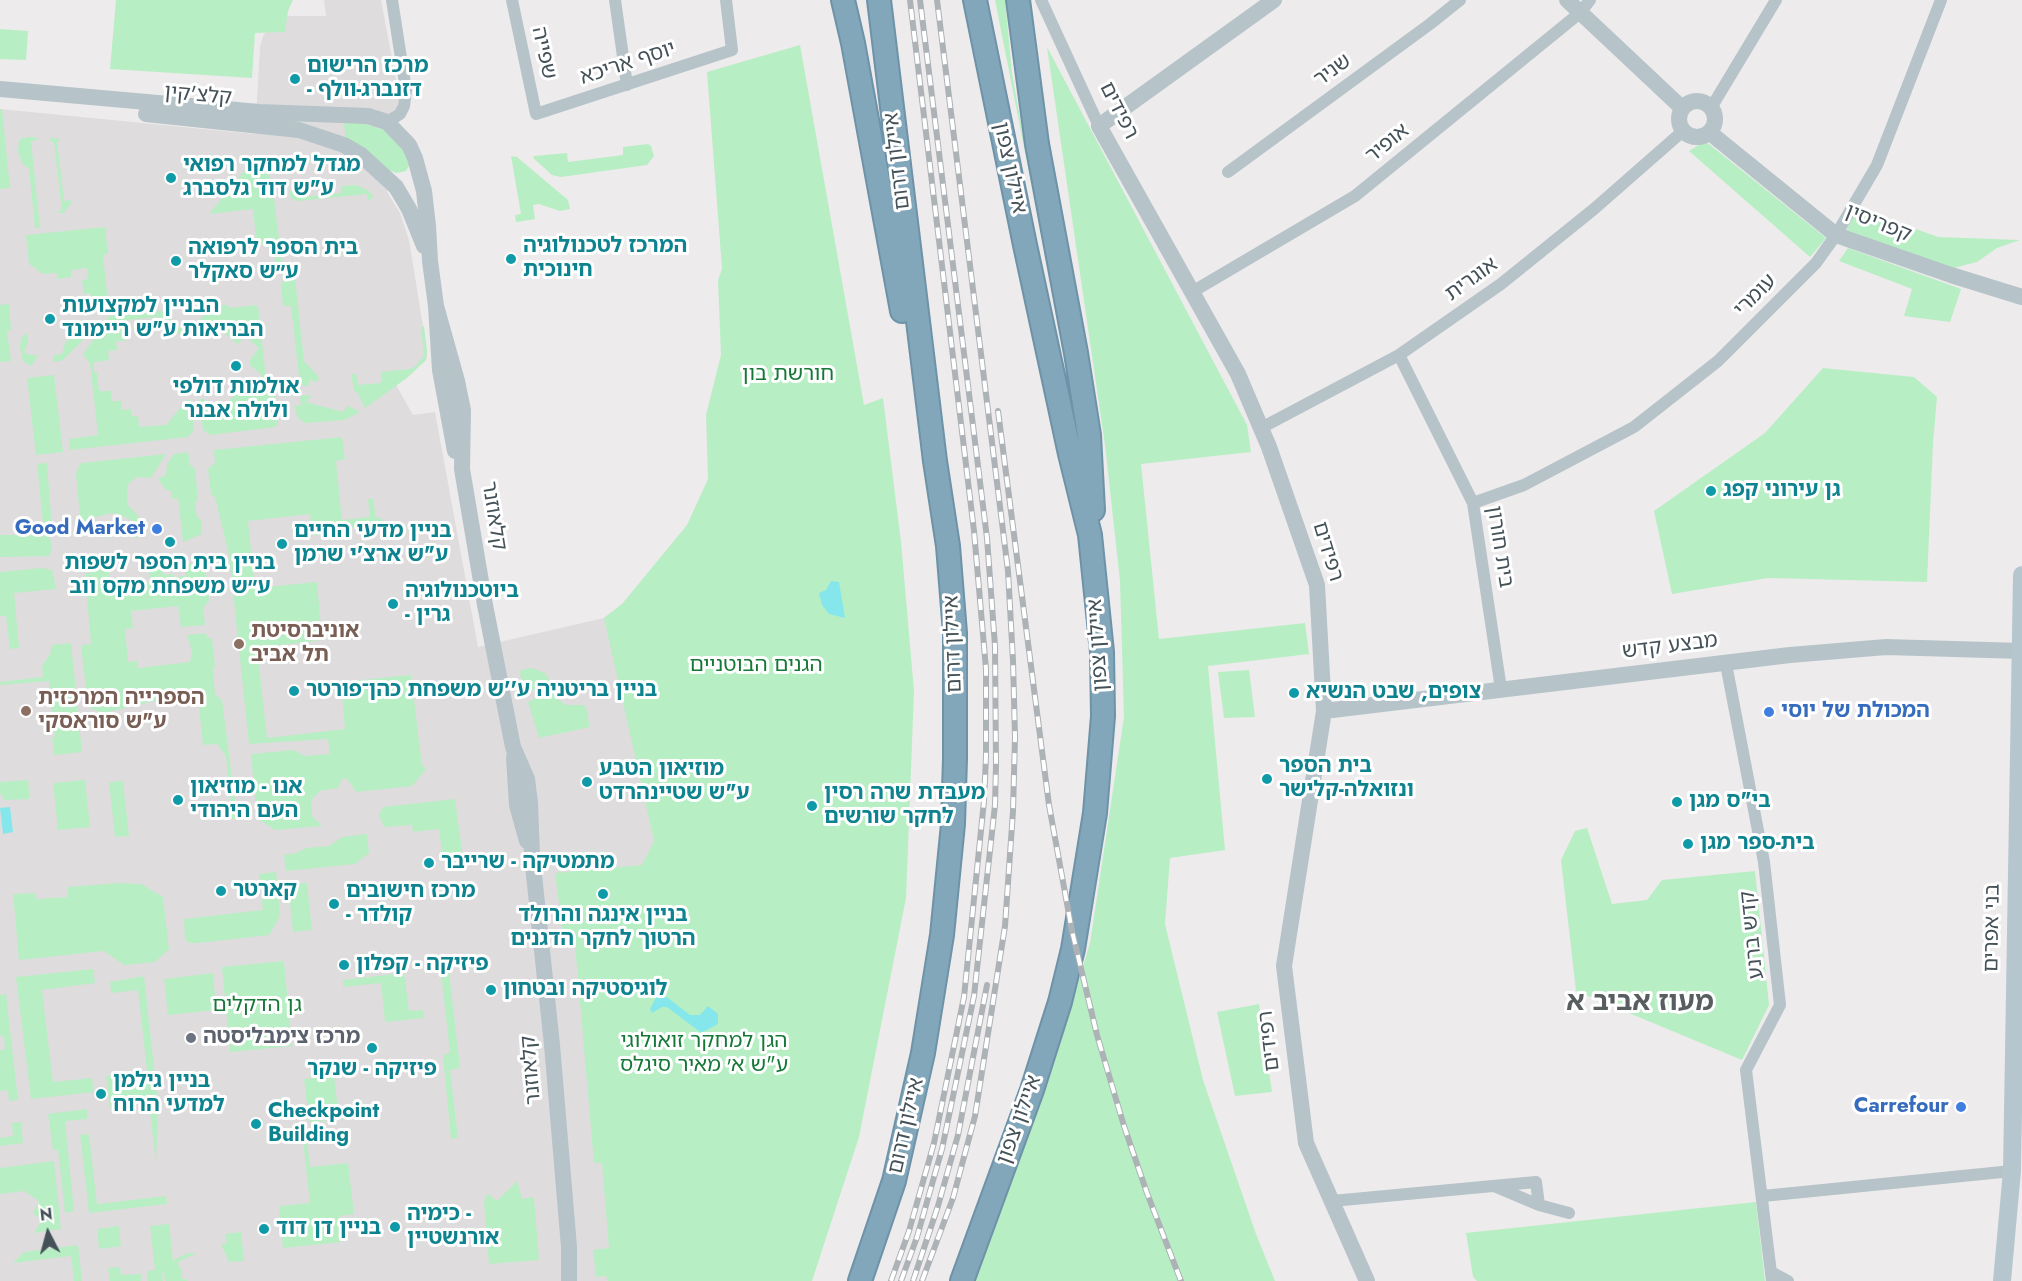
<!DOCTYPE html>
<meta charset="utf-8">
<style>
body{margin:0}
#map{position:relative;width:2022px;height:1281px;overflow:hidden;background:#eeebec;font-family:Jost,sans-serif}
canvas{display:block}
.north{position:absolute;left:18px;top:1203px;width:60px;height:60px;-webkit-text-stroke:4px #fff;paint-order:stroke;rotate:354deg;font-size:16px;font-weight:700;line-height:24px;text-align:center;color:#445258}
.north::after{content:'';display:block;margin:auto;width:21px;height:27px;background:#445258;clip-path:polygon(50% 0,100% 100%,50% 72%,0 100%)}
</style>
<div id="map">
<canvas width="2022" height="1281"></canvas>
<div class="north">N</div>
</div>
<script>
const ctx = document.querySelector('canvas').getContext('2d');
ctx.lineJoin = 'round';
function fillPath(path, color) {
  ctx.fillStyle = color;
  ctx.fill(path, 'evenodd');
}
function poly(rows) {
  const path = new Path2D();
  for (const r of rows) {
    if (r.length === 3) {
      path.moveTo(r[0] + r[2], r[1]);
      path.arc(r[0], r[1], r[2], 0, 2 * Math.PI);
      continue;
    }
    path.moveTo(r[0], r[1]);
    for (let i = 2; i < r.length; i += 2) path.lineTo(r[i], r[i + 1]);
  }
  return path;
}
function stroke(path, color, width, dash) {
  ctx.strokeStyle = color;
  ctx.lineWidth = width;
  ctx.lineCap = dash ? 'butt' : 'round';
  ctx.setLineDash(dash || []);
  ctx.stroke(path);
}
function drawText(font, color, halo, rows, align = 'center') {
  ctx.font = font + ' Jost,"Noto Sans Hebrew",sans-serif';
  ctx.lineWidth = 6;
  ctx.setLineDash([]);
  ctx.textBaseline = 'middle';
  ctx.strokeStyle = halo;
  ctx.fillStyle = color;
  for (const [text, x, y, turn = 0] of rows) {
    ctx.save();
    ctx.translate(x, y);
    ctx.rotate((+turn || 0) * Math.PI / 180);
    ctx.textAlign = isNaN(turn) ? turn : align;
    if (halo) ctx.strokeText(text, 0, 0);
    ctx.fillText(text, 0, 0);
    ctx.restore();
  }
}
fillPath(poly([
 [324,0,381,0,399,95,387,192,400,213,409,240,427,351,427,357,424,362,396,385,413,415,435,412,478,647,604,618,622,604,752,1281,0,1281,0,109,255,134,260,47,263,36,274,20,281,16,326,16]
]), '#dfdcdd');
fillPath(poly([
 [116,0,293,0,288,11,285,32,255,33,252,78,110,69],
 [995,0,1005,0,1012,73,1035,203],
 [0,29,28,31,26,60,0,59],
 [800,45,864,405,883,398,901,542,914,691,906,898,859,1137,812,1281,608,1281,606,1276,596,1277,593,1250,609,1248,602,1163,594,1163,574,933,563,934,555,873,642,865,654,841,604,618,622,604,687,525,708,479,706,415,721,355,718,280,722,269,707,72],
 [1047,47,1247,425,1251,452,1141,464,1159,639,1305,623,1309,654,1208,666,1225,850,1170,858,1165,924,1203,1080,1256,1234,1275,1281,974,1281,1058,1048,1090,943,1124,717,1120,581,1105,445],
 [0,109,2,109,10,188,0,189],
 [346,118,394,133,410,164,406,171,396,173,387,169,346,138,344,125],
 [30,137,38,138,38,140,31,141,40,228,35,228,29,169,22,163,18,151,19,141,22,138],
 [50,138,61,139,57,141,64,201,72,200,70,205,63,213,56,212,62,210,54,142,50,141],
 [1705,141,1826,238,1810,257,1689,151],
 [648,144,651,146,654,156,647,165,561,177,552,175,533,158,534,156,567,153,568,162,623,155,623,147],
 [511,156,517,157,568,200,570,209,560,211,539,204,533,205,535,219,516,222,515,215,521,214],
 [257,163,263,166,272,181,282,264,277,272,274,252,256,239,253,209,209,214,249,165],
 [356,185,369,191,374,198,368,200,367,194,297,201,291,198,290,195,290,191,301,190,303,197,341,193,341,186],
 [1858,208,1938,237,2020,240,1997,248,1977,262,1950,269,1845,233],
 [105,227,108,254,103,255,109,312,103,312,92,304,90,293,84,294,82,280,88,279,87,268,71,270,71,277,58,279,57,273,43,274,29,264,26,235],
 [1848,248,1961,289,1950,322,1904,316,1912,289,1839,261],
 [294,268,304,361,319,377,317,382,309,380,309,386,300,385,291,306,283,306,281,286,284,278],
 [9,304,11,330,7,331,11,361,0,362,0,305],
 [227,305,230,308,256,305,258,307,268,396,275,395,278,424,275,427,210,435,203,430,199,401,202,398,220,412,243,384,250,389,262,375,250,365,250,360,259,348,245,336,238,344,211,323,198,340,193,336,192,331,210,306],
 [162,311,184,332,184,336,183,338,159,317,128,320,129,333,125,334,125,341,116,341,117,350,108,351,109,360,94,362,94,372,97,373,99,391,111,391,112,401,121,401,122,410,131,409,132,416,138,416,139,427,166,425,188,399,191,402,194,430,188,437,70,450,69,439,98,435,90,363,83,355,109,316],
 [87,323,88,335,63,360,54,362,53,355,62,354,65,343,69,339,83,335,82,324],
 [424,326,427,351,426,360,407,378,365,408,357,392,354,391,351,374,356,374,358,385,382,383,381,372,410,369,416,366,424,355,421,327],
 [27,333,28,341,24,353,38,356,31,366,23,361,20,348,21,338],
 [1823,368,1914,377,1937,397,1933,443,1927,582,1768,578,1672,594,1654,511,1765,433],
 [54,375,63,452,36,455,27,378],
 [312,395,306,402,343,412,348,406,360,412,344,420,305,423,298,418,294,406,301,405,300,396],
 [342,437,345,459,336,461,342,520,370,517,368,499,373,499,376,518,382,518,383,524,339,529,323,535,312,535,310,514,248,521,255,588,317,582,322,640,257,648,267,738,345,729,341,682,411,675,422,765,426,769,412,786,356,792,348,780,342,778,338,788,320,791,311,800,312,816,322,826,275,830,257,818,251,754,294,750,304,756,330,754,328,739,249,744,229,555,215,497,211,495,208,469,215,463,214,450],
 [188,452,190,465,195,469,198,500,195,503,197,517,201,520,202,534,183,542,178,498,172,499,171,491,166,490,158,479,166,475,167,464,174,454],
 [166,454,151,478,137,477,129,483,127,487,127,504,147,525,141,525,120,515,112,513,91,518,81,527,76,474,79,465,82,463],
 [47,463,52,529,50,537,52,549,49,556,0,557,0,535,44,535,37,464],
 [108,521,125,523,145,533,137,538,119,534,106,538,100,536,91,529,98,524],
 [195,563,206,573,209,601,203,608,205,625,181,627,178,606,131,611,133,628,125,629,128,662,137,661,138,668,190,662,192,651,187,635,206,633,207,637,212,639,215,665,213,669,215,695,222,700,237,818,232,819,226,756,217,744,203,745,198,697,150,702,104,713,91,709,87,697,81,645,91,644,85,574,93,571,96,565,109,572,111,587,150,583,148,567,162,566,163,575,173,574,174,577,185,576,186,564],
 [42,568,52,570,56,589,14,593,19,648,10,649,6,616,0,616,0,572],
 [71,643,82,752,54,755,52,738,55,737,49,681,0,685,0,682,43,677,42,666,50,654,52,645],
 [529,668,535,669,545,673,550,681,526,694,519,671],
 [1249,670,1255,717,1224,718,1218,672],
 [551,690,555,697,566,705,583,705,586,707,590,727,539,738,528,702],
 [28,780,30,799,3,800,2,794,0,794,0,782],
 [85,780,90,827,58,830,53,783],
 [123,781,129,836,115,837,109,782],
 [455,799,463,858,443,860,439,829,413,832,412,825,384,827,379,815,383,807],
 [1587,828,1612,904,1647,900,1662,880,1755,871,1769,1005,1742,1060,1576,991,1561,860,1575,831],
 [367,834,369,853,355,864,286,871,284,855,296,853,306,848,329,846,342,837],
 [276,872,280,916,269,935,198,943,189,943,185,939,184,919,263,910,259,874],
 [119,883,141,884,163,897,169,949,155,962,124,965,104,951,19,960,13,894,35,893,36,899,68,897,68,887],
 [307,883,312,930,293,932,288,885],
 [284,961,292,1046,230,1052,222,967],
 [448,962,460,1068,450,1070,458,1138,451,1139,443,1055,450,1053,440,964],
 [93,969,95,983,42,990,53,1082,92,1078,94,1092,31,1099,16,977],
 [213,973,216,1010,168,1015,164,979],
 [404,973,409,1011,423,1010,424,1018,385,1022,381,983,343,987,343,980],
 [144,976,158,1104,156,1164,149,1102,110,1107,106,1076,147,1071,138,990,111,993,110,982],
 [6,994,18,1100,9,1101,8,1090,0,1091,0,1050,5,1049,4,1036,0,1036,0,995],
 [1259,1004,1272,1092,1235,1096,1217,1012],
 [334,1076,338,1110,342,1110,343,1119,309,1122,304,1079],
 [87,1109,87,1119,65,1121,74,1211,65,1213,58,1150,53,1150,48,1114],
 [21,1122,23,1143,0,1146,0,1138,13,1136,12,1123],
 [306,1131,310,1167,348,1163,354,1214,340,1216,342,1242,283,1248,279,1206,310,1203,302,1132],
 [89,1134,97,1204,166,1196,167,1204,89,1213,80,1135],
 [54,1161,61,1229,34,1233,42,1220,33,1213,39,1201,24,1191,0,1194,0,1168],
 [517,1181,522,1199,534,1197,539,1260,489,1264,484,1202,487,1193,497,1201],
 [1756,1202,1765,1281,1477,1281,1473,1277,1466,1233],
 [169,1224,174,1270,174,1260,188,1253,197,1253,178,1262,179,1268,181,1268,182,1279,187,1279,187,1281,165,1281,164,1273,162,1273,163,1281,148,1281,147,1271,155,1270,150,1226],
 [119,1226,121,1246,99,1249,97,1229],
 [241,1232,244,1261,229,1262,221,1244,227,1243,225,1234],
 [78,1245,82,1281,74,1281,71,1256,13,1263,24,1252],
 [120,1267,121,1275,141,1274,141,1281,110,1281,108,1268]
]), '#b8eec4');
fillPath(poly([
 [831,581,839,582,845,618,829,614,822,605,819,593,826,590],
 [10,807,13,832,3,834,0,808],
 [658,994,664,995,690,1015,700,1015,708,1006,718,1014,718,1024,703,1032,700,1032,667,1007,662,1007,652,1013,650,1009]
]), '#85e7eb');
const motorway = poly([
 [843,0,853,43,902,311],
 [1018,0,1037,144,1076,353,1089,435,1093,510],
 [860,1281,894,1181,923,1053,942,935,953,824,955,758,955,633,948,546,935,461,879,0],
 [962,1281,1032,1090,1060,1002,1073,949,1095,813,1103,716,1102,652,1090,535,1070,454,1025,245,975,0]
]);
stroke(motorway, '#6e92a7', 26);
stroke(poly([
 [512,0,536,114,732,50,726,0],
 [615,0,627,85],
 [1041,0,1099,126],
 [1711,108,1776,0],
 [387,122,400,114,404,106,406,90,392,0],
 [1228,172,1430,24,1460,0],
 [1192,292,1355,196,1581,12,1590,0],
 [1399,355,1473,503,1501,689],
 [1261,428,1399,355,1501,284,1594,209,1683,131],
 [1473,503,1524,485,1634,427,1718,361,1816,263,1836,235,1877,165,1941,0],
 [1726,664,1764,862,1780,1005,1746,1070,1772,1281],
 [1763,1196,2012,1171],
 [1332,1201,1536,1182,1539,1205,1494,1186],
 [1539,1205,1569,1213],
 [1771,1272,1788,1281]
]), '#b6c3c8', 12);
stroke(poly([
 [1274,0,1099,126,1238,374,1269,447,1317,585,1324,711,1284,966,1306,1143,1367,1281],
 [1567,0,1682,108],
 [0,89,259,112,368,116,387,122,409,145,415,158,424,191,428,226,430,261,436,306,440,370,455,451],
 [1697,119,18],
 [146,114,299,130,344,145,361,155,396,187,409,209,424,246],
 [1709,132,1836,235,1951,275,2022,297],
 [436,306,457,381,463,410,462,469,485,605,513,747,527,779,530,803,532,856,552,1045,569,1247,569,1281],
 [1324,711,1790,655,1886,647,2022,651],
 [514,757,517,805,527,841]
]), '#b6c3c8', 16);
stroke(poly([
 [2002,1281,2012,1171,2022,575]
]), '#b6c6ce', 18);
stroke(motorway, '#82a7bb', 22);
const rail = poly([
 [998,411,1049,805,1072,931,1097,1035,1124,1126,1147,1193,1181,1281],
 [891,1281,909,1231,934,1143,964,997,984,801,986,756,986,669,974,531,910,0],
 [901,1281,917,1237,942,1149,974,996,995,805,996,764,995,646,987,538,920,0],
 [913,1281,938,1206,958,1135,987,985],
 [922,1281,953,1198,975,1116,1005,926,1013,811,1015,737,1013,661,1008,571,937,0]
]);
stroke(rail, '#adb2b6', 6);
stroke(rail, '#fff', 4, [11]);
for (const [x, y, r, color] of [
 [295,79,6,"#0f9aa8"],
 [171,178,6,"#0f9aa8"],
 [511,259,6,"#0f9aa8"],
 [176,261,6,"#0f9aa8"],
 [50,319,6,"#0f9aa8"],
 [236,366,6,"#0f9aa8"],
 [1711,491,6,"#0f9aa8"],
 [157,529,6,"#3f7fe0"],
 [170,542,6,"#0f9aa8"],
 [282,544,6,"#0f9aa8"],
 [393,604,6,"#0f9aa8"],
 [239,644,6,"#8d6e63"],
 [294,691,6,"#0f9aa8"],
 [1294,693,6,"#0f9aa8"],
 [26,711,6,"#8d6e63"],
 [1769,712,6,"#3f7fe0"],
 [1267,779,6,"#0f9aa8"],
 [587,782,6,"#0f9aa8"],
 [178,800,6,"#0f9aa8"],
 [1677,802,6,"#0f9aa8"],
 [812,806,6,"#0f9aa8"],
 [1688,844,6,"#0f9aa8"],
 [429,863,6,"#0f9aa8"],
 [221,891,6,"#0f9aa8"],
 [603,894,6,"#0f9aa8"],
 [334,904,6,"#0f9aa8"],
 [344,965,6,"#0f9aa8"],
 [491,990,6,"#0f9aa8"],
 [191,1038,6,"#6b7280"],
 [372,1048,6,"#0f9aa8"],
 [101,1094,6,"#0f9aa8"],
 [1961,1107,6,"#3f7fe0"],
 [256,1124,6,"#0f9aa8"],
 [395,1227,6,"#0f9aa8"],
 [264,1229,6,"#0f9aa8"]
]) {
  const dot = new Path2D();
  dot.arc(x, y, r, 0, 2 * Math.PI);
  ctx.fillStyle = color;
  ctx.fill(dot);
  stroke(dot, '#fff', 2);
}
drawText('21px', '#445258', '#fff', [
 ["שפייה",543,53,78],
 ["יוסף אריכא",628,64,-18],
 ["שניר",1333,71,-36],
 ["קלצ'קין",198,96,5],
 ["רפידים",1118,111,63],
 ["אופיר",1388,144,-39],
 ["איילון דרום",898,161,-97],
 ["איילון צפון",1009,168,78],
 ["קפריסין",1878,224,22],
 ["אוגרית",1472,280,-36],
 ["עומרי",1756,296,-45],
 ["קלאוזנר",493,516,81],
 ["בית חורון",1499,547,81],
 ["רפידים",1327,552,73],
 ["איילון דרום",954,644,-92],
 ["איילון צפון",1099,645,-94],
 ["מבצע קדש",1670,647,-7],
 ["בני אפרים",1993,928,-89],
 ["קדש ברנע",1753,935,-96],
 ["רפידים",1270,1041,-97],
 ["קלאוזנר",532,1070,-95],
 ["איילון צפון",1020,1120,-70],
 ["איילון דרום",907,1126,-77]
]);
drawText('bold 21px', '#0d838f', '#fff', [
 ["מרכז הרישום",307,67],
 ["- דזנברג-וולף",307,91],
 ["מגדל למחקר רפואי",183,166],
 ["ע\"ש דוד גלסברג",183,190],
 ["המרכז לטכנולוגיה",523,247],
 ["חינוכית",523,271],
 ["בית הספר לרפואה",188,249],
 ["ע״ש סאקלר",188,273],
 ["הבניין למקצועות",62,307],
 ["הבריאות ע\"ש ריימונד",62,331],
 ["אולמות דולפי",236,388,"center"],
 ["ולולה אבנר",236,412,"center"],
 ["גן עירוני קפג",1723,491],
 ["בניין מדעי החיים",294,532],
 ["ע\"ש ארצ'י שרמן",294,556],
 ["בניין בית הספר לשפות",170,564,"center"],
 ["ע״ש משפחת מקס ווב",170,588,"center"],
 ["ביוטכנולוגיה",405,592],
 ["- גרין",405,616],
 ["בניין בריטניה ע''ש משפחת כהן־פורטר",306,691],
 ["צופים, שבט הנשיא",1306,693],
 ["בית הספר",1279,767],
 ["ונזואלה-קלישר",1279,791],
 ["מוזיאון הטבע",599,770],
 ["ע\"ש שטיינהרדט",599,794],
 ["אנו - מוזיאון",190,788],
 ["העם היהודי",190,812],
 ["מעבדת שרה רסין",824,794],
 ["לחקר שורשים",824,818],
 ["בי\"ס מגן",1689,802],
 ["בית-ספר מגן",1700,844],
 ["מתמטיקה - שרייבר",441,863],
 ["קארטר",233,891],
 ["מרכז חישובים",346,892],
 ["- קולדר",346,916],
 ["בניין אינגה והרולד",603,916,"center"],
 ["הרטוך לחקר הדגנים",603,940,"center"],
 ["פיזיקה - קפלון",356,965],
 ["לוגיסטיקה ובטחון",503,990],
 ["פיזיקה - שנקר",372,1070,"center"],
 ["בניין גילמן",113,1082],
 ["למדעי הרוח",113,1106],
 ["Checkpoint",268,1112],
 ["Building",268,1136],
 ["כימיה -",407,1215],
 ["אורנשטיין",407,1239],
 ["בניין דן דוד",276,1229]
], 'left');
drawText('21px', '#167837', '#fff', [
 ["חורשת בון",788,375],
 ["הגנים הבוטניים",756,666],
 ["גן הדקלים",257,1006],
 ["הגן למחקר זואולוגי",704,1042],
 ["ע\"ש א׳ מאיר סיגלס",704,1066]
]);
drawText('bold 21px', '#366cbe', '#fff', [
 ["Good Market",145,529],
 ["המכולת של יוסי",1781,712,"left"],
 ["Carrefour",1949,1107]
], 'right');
drawText('bold 21px', '#785e54', '#fff', [
 ["אוניברסיטת",251,632],
 ["תל אביב",251,656],
 ["הספרייה המרכזית",38,699],
 ["ע\"ש סוראסקי",38,723]
], 'left');
drawText('bold 21px', '#5b616d', '#fff', [
 ["מרכז צימבליסטה",203,1038]
], 'left');
drawText('bold 27px', '#585d60', '#fff', [
 ["מעוז אביב א",1640,1003]
]);
</script>
